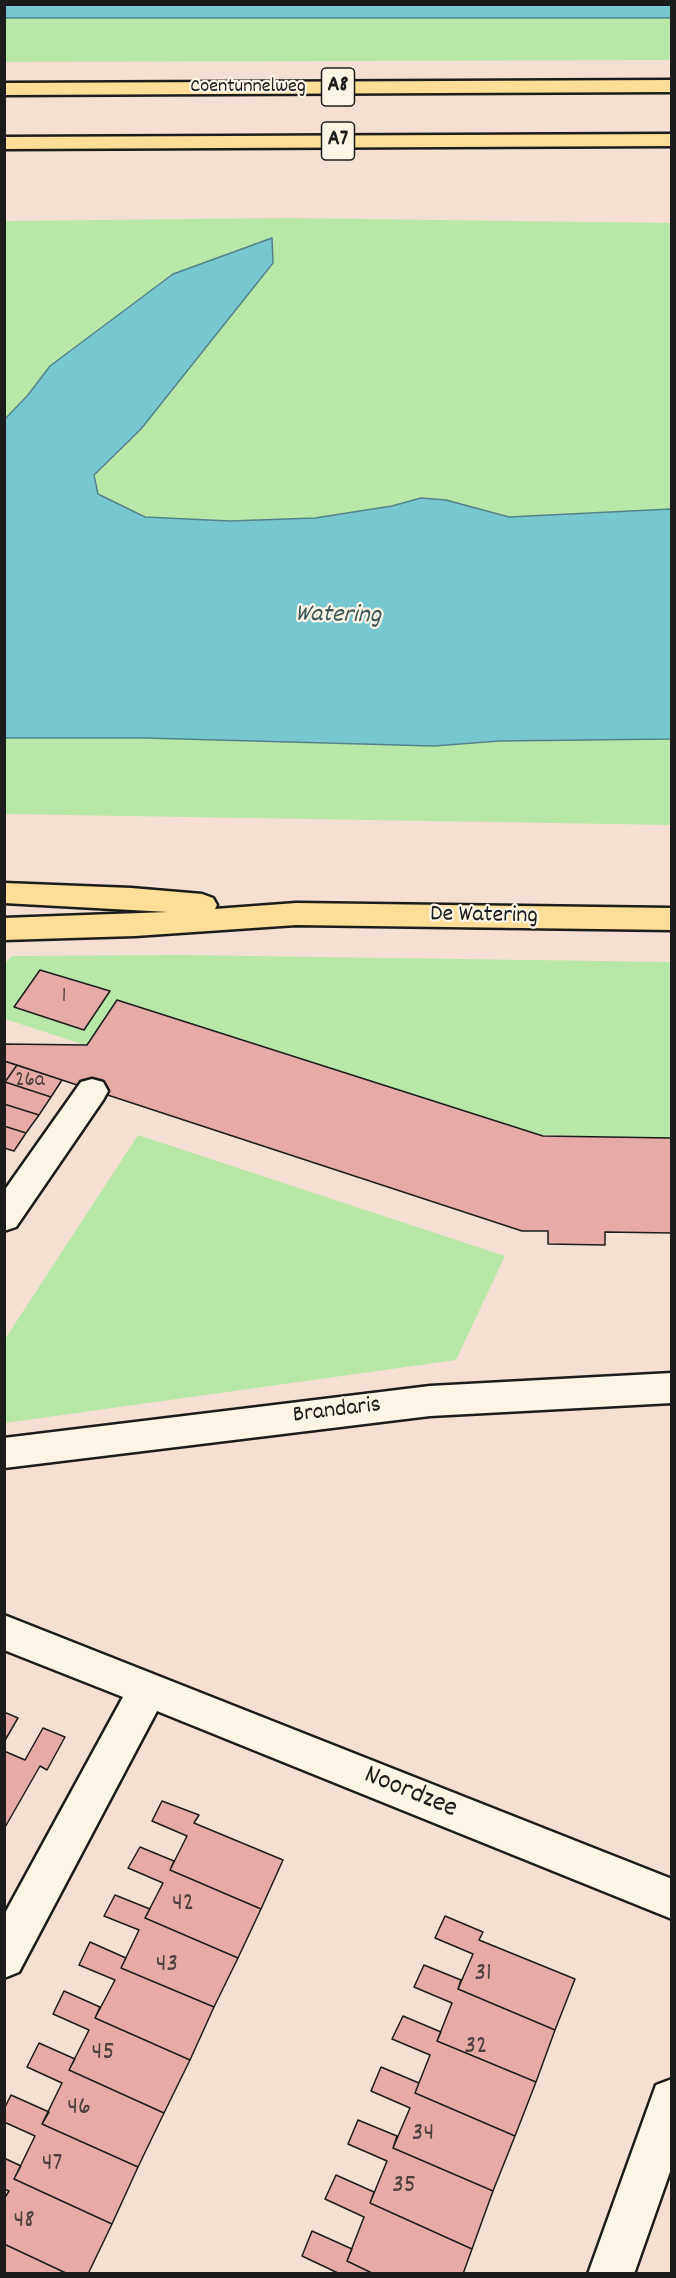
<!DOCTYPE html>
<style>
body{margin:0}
#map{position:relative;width:676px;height:2278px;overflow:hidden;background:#f5dfd2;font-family:Dekko,sans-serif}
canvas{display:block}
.frame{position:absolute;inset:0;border:6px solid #1c1c1c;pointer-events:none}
</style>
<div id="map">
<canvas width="676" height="2278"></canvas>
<div class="frame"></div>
</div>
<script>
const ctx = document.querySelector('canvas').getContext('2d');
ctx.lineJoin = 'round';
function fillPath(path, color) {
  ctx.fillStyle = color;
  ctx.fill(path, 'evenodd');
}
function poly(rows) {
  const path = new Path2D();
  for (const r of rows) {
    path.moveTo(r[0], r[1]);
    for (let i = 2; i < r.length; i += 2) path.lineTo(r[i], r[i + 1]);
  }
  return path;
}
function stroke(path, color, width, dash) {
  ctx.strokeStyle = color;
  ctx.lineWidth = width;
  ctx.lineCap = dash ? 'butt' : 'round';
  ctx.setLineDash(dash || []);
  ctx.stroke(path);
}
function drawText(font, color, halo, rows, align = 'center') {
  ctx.font = font + ' Dekko,sans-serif';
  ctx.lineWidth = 4.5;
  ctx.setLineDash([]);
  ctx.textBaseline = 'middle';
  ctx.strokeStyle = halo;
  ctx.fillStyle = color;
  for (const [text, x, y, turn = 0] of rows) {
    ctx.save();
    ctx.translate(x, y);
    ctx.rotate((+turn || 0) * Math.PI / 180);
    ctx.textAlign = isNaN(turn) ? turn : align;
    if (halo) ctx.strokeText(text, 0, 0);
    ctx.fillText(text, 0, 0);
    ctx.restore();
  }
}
fillPath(poly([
 [170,17,671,18,671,60,5,62,4,18],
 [286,218,671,223,671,509,509,517,446,500,421,498,392,506,315,518,230,521,145,517,98,494,93,475,141,428,273,263,272,238,173,274,50,366,28,395,5,419,5,221],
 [5,738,145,738,434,746,499,741,671,739,671,825,5,814],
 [180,955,671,962,671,1139,515,1134,88,1046,5,1019,5,963,12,956],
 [138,1135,505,1256,456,1360,5,1423,5,1339]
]), '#b8e8a7');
const water = poly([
 [671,4,671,18,4,18,5,4,671,4],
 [272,238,273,263,141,429,94,475,98,494,145,517,230,521,315,518,392,506,421,498,446,500,509,517,671,509,671,739,499,741,434,746,145,738,5,738,5,419,28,395,50,366,173,274,272,238]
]);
fillPath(water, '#77c7d1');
stroke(water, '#538389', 1.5);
const building = poly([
 [40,970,110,991,84,1030,14,1007,40,970],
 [117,1000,543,1136,672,1138,672,1233,605,1232,605,1245,548,1244,548,1231,522,1231,4,1061,4,1044,87,1045,117,1000],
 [4,1061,17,1065,5,1082,4,1082,4,1061],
 [17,1065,62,1080,51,1097,5,1082,17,1065],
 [5,1082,51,1097,39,1115,4,1104,5,1082],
 [4,1104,39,1115,26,1133,4,1126,4,1104],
 [4,1126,26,1133,14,1151,4,1148,4,1126],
 [4,1712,18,1718,4,1742,4,1712],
 [43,1728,65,1737,47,1770,40,1766,4,1829,4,1751,25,1760,43,1728],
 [162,1801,199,1815,194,1823,283,1860,261,1909,170,1870,187,1836,152,1821,162,1801],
 [140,1847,174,1861,170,1870,261,1909,238,1958,145,1918,163,1883,128,1868,140,1847],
 [115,1895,150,1909,145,1918,238,1958,214,2007,121,1968,139,1930,104,1916,115,1895],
 [445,1916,483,1932,479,1940,575,1979,555,2030,458,1989,473,1954,435,1938,445,1916],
 [90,1942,126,1958,121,1968,214,2007,190,2060,95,2018,115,1980,79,1965,90,1942],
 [424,1965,461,1980,458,1989,555,2030,536,2082,437,2041,452,2003,414,1987,424,1965],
 [64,1991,100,2007,95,2018,190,2060,164,2113,69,2070,89,2030,53,2014,64,1991],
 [403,2016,441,2032,437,2041,536,2082,515,2136,415,2093,430,2055,392,2039,403,2016],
 [39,2043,75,2059,69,2070,164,2113,138,2167,42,2124,62,2083,27,2067,39,2043],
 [381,2067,419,2083,415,2093,515,2136,493,2191,393,2148,410,2108,371,2091,381,2067],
 [11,2095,49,2112,42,2124,138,2167,112,2224,14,2179,35,2136,4,2122,4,2109,11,2095],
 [358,2120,397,2136,393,2148,493,2191,472,2249,370,2203,387,2161,348,2144,358,2120],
 [4,2158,21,2166,14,2179,112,2224,88,2274,68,2274,4,2244,4,2199,9,2191,4,2189,4,2158],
 [336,2175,374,2192,370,2203,472,2249,463,2274,374,2274,347,2261,364,2217,325,2199,336,2175],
 [312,2231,352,2249,347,2261,374,2274,340,2274,302,2256,312,2231],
 [4,2244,68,2274,4,2274,4,2244]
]);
fillPath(building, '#e5aba4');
stroke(building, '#1c1c1c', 1.5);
const minor = poly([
 [92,1079,103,1082,108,1091,103,1100,16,1227,4,1231,4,1191,81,1082,92,1079],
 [672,1373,672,1403,430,1416,4,1468,4,1438,430,1386,672,1373],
 [4,1615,672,1879,672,1919,157,1711,19,1972,4,1978,4,1915,123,1697,4,1650,4,1615],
 [672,2079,672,2166,634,2274,588,2274,656,2085,672,2079]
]);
const major = poly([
 [4,883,131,888,202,894,213,898,217,905,215,909,296,903,672,908,672,930,296,925,135,936,4,940,4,918,168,912,4,903,4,883]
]);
const highway = poly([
 [672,80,672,92,4,95,4,83,672,80],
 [672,134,672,146,4,149,4,137,672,134]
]);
stroke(minor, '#1c1c1c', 5);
stroke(major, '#1c1c1c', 5);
stroke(highway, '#1c1c1c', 5);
fillPath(minor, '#fcf5e5');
fillPath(major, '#fdde96');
fillPath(highway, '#fdde96');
drawText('20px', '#1c1c1c', '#fcf5e5', [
 ["Coentunnelweg",248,88]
]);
drawText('21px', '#4e403e', null, [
 ["1",64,998],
 ["26a",30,1082]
]);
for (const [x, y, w] of [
 [338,87,33],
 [338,141,33]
]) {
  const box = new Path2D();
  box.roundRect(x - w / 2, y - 19, w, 38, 4.5);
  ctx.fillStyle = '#fcf5e5';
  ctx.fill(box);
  stroke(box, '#1c1c1c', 1.5);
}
drawText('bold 22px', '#1c1c1c', null, [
 ["A8",338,87],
 ["A7",338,141]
]);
drawText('24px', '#1c1c1c', '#fcf5e5', [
 ["De Watering",484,917,1],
 ["Brandaris",337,1412,-7]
]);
drawText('italic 26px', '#3c585b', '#fcf5e5', [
 ["Watering",338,617,1]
]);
drawText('26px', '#4e403e', null, [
 ["42",183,1905],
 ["43",167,1966],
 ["31",483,1975],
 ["32",476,2048],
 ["45",103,2054],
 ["46",79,2109],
 ["34",423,2135],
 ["47",52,2165],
 ["35",404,2187],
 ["48",24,2222]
]);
drawText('28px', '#1c1c1c', '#fcf5e5', [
 ["Noordzee",410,1794,22]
]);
</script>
